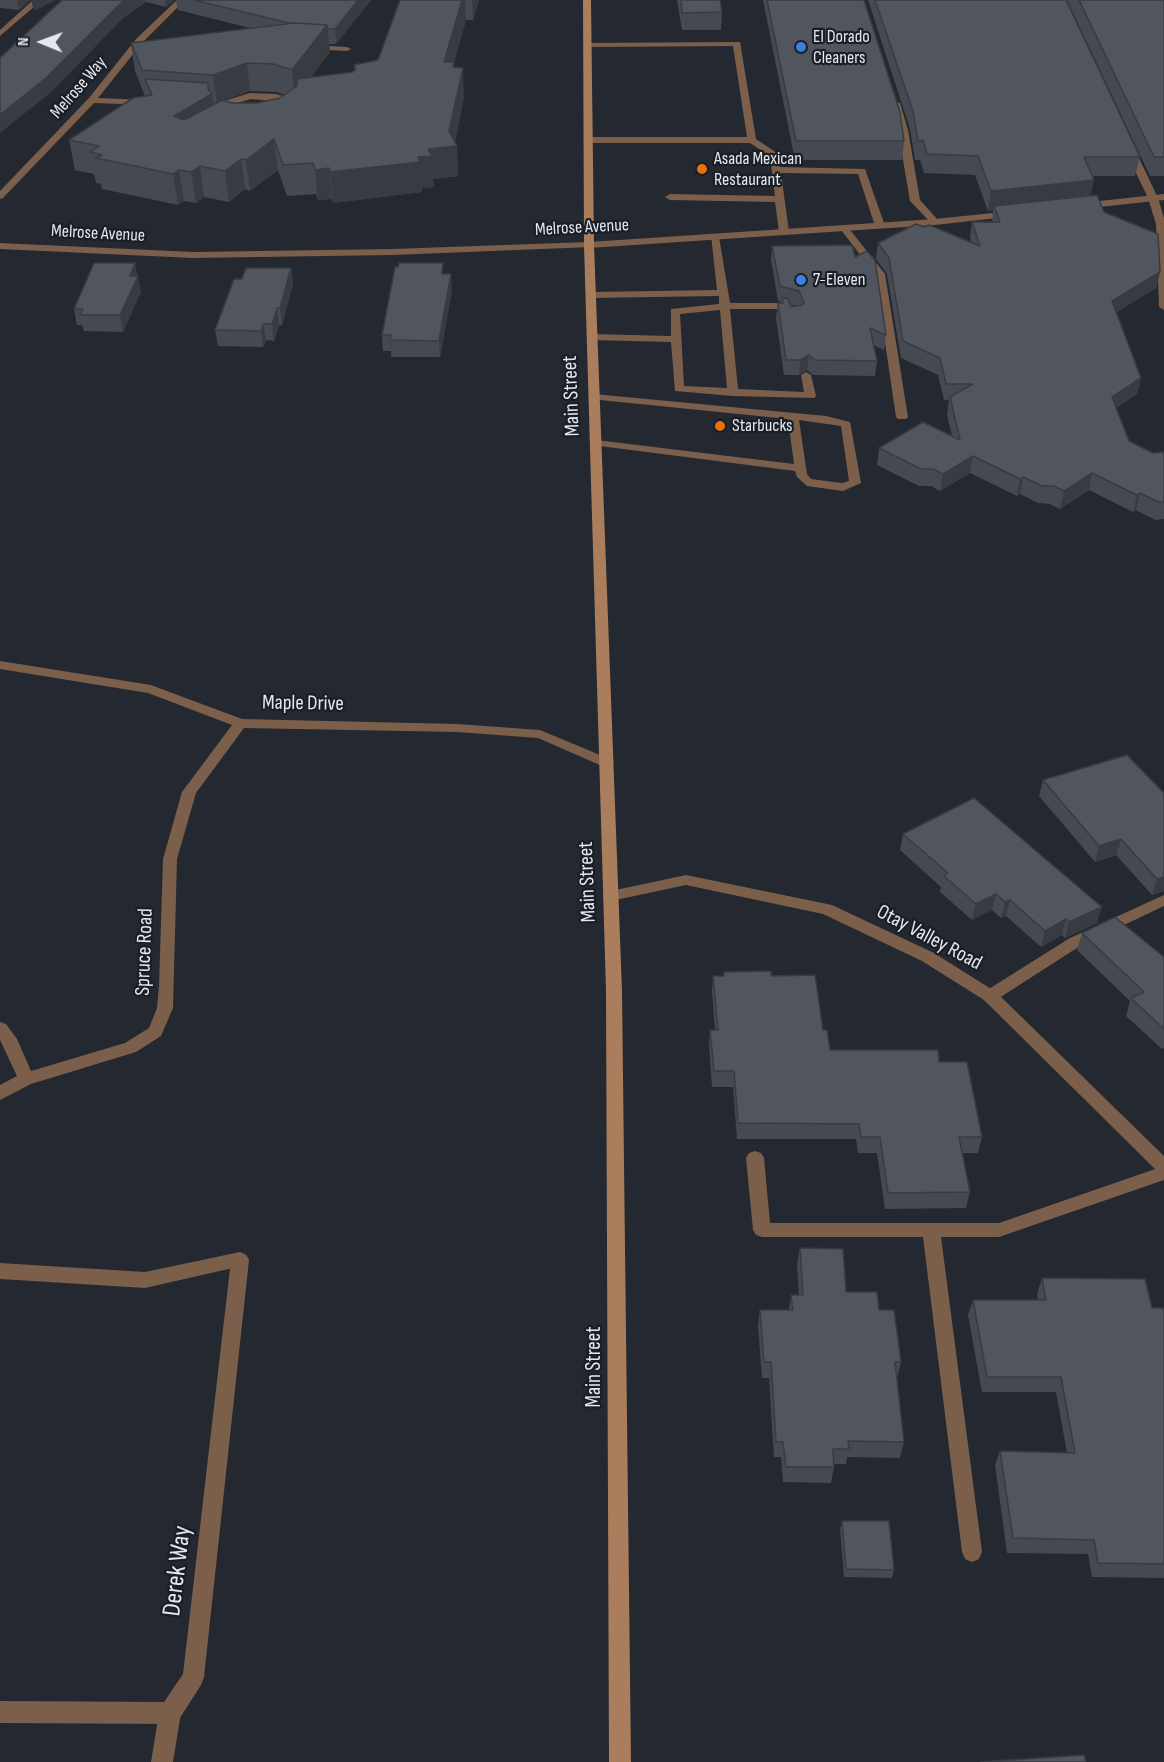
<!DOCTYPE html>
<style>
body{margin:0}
#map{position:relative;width:1164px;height:1762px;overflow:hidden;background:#242830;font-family:"Sofia Sans Condensed",sans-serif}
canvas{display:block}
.north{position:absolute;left:12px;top:12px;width:60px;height:60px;-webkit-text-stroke:4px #1a1e26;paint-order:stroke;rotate:271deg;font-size:16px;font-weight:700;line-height:24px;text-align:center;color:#e4e7ed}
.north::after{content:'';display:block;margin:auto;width:21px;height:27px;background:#e4e7ed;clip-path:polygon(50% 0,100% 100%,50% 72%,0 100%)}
</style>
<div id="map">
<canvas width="1164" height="1762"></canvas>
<div class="north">N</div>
</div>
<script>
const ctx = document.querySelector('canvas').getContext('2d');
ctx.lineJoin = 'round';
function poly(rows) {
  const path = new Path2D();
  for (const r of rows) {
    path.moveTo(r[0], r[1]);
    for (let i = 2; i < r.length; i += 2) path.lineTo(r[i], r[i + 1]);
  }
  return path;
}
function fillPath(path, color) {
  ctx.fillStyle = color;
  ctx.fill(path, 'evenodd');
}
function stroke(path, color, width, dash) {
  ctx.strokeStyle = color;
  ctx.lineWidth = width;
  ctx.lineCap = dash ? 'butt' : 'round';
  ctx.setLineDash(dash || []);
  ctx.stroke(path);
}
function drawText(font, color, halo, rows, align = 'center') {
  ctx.font = font + ' "Sofia Sans Condensed",sans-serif';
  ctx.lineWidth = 4.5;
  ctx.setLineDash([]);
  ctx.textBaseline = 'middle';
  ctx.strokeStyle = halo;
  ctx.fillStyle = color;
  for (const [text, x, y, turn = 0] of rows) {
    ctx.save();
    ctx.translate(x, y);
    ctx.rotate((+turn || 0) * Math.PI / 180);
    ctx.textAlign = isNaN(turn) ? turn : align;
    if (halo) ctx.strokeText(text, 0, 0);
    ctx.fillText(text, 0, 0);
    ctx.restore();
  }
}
fillPath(poly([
 [740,42,756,139,777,153,780,167,865,169,885,226,883,228,875,226,858,174,781,173,789,232,784,235,779,232,775,202,670,200,665,197,670,194,775,196,770,156,750,143,588,143,584,140,588,137,747,137,733,46,587,47,583,45,587,43,740,42],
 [893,101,900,103,908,130,920,200,938,220,938,224,932,224,910,201,893,101],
 [1130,147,1135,150,1158,198,1164,218,1164,310,1159,307,1156,224,1148,198,1125,150,1130,147],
 [841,226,847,226,885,274,908,417,906,419,898,419,896,417,875,274,841,230,841,226],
 [711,235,719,237,730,303,780,303,792,305,799,311,794,314,780,309,730,309,738,389,804,392,801,375,806,372,811,375,816,396,814,398,733,396,675,391,671,342,592,340,587,337,592,334,671,336,671,309,719,304,719,296,591,298,586,295,591,292,717,290,711,235],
 [720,310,727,388,684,386,680,314,720,310],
 [594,394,826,416,850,422,861,483,843,491,807,486,797,477,795,471,592,445,592,441,596,440,794,464,788,419,590,399,590,395,594,394],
 [799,420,841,426,849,481,842,483,811,479,807,474,799,420],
 [1164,895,1164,906,1080,946,996,1000,984,1000,982,996,984,992,1070,938,1164,895],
 [755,1151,761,1153,764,1158,770,1223,999,1223,1164,1166,1164,1180,999,1237,941,1237,982,1552,979,1559,972,1562,965,1559,962,1552,923,1237,762,1237,756,1235,753,1230,746,1158,749,1153,755,1151],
 [240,1252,246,1255,249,1260,246,1265,145,1288,0,1279,0,1263,145,1272,240,1252],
 [170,1702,178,1705,181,1713,173,1762,151,1762,159,1713,162,1705,170,1702]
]), '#7b5f4a');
fillPath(poly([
 [33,0,42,0,0,36,0,30,33,0],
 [177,0,185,0,142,43,98,98,146,100,149,101,149,105,94,103,3,198,0,199,0,191,89,98,136,39,177,0],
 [311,45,347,47,351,49,347,51,308,49,308,45,311,45],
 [250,93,276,94,289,98,297,104,299,114,285,125,260,131,233,129,224,126,213,117,217,106,224,101,250,93],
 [251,99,283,102,289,105,290,113,279,121,260,125,237,124,222,116,224,109,230,105,251,99],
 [1164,194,1164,200,1081,209,1076,206,1081,203,1164,194],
 [1012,211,1015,212,1015,216,935,225,589,248,584,245,589,242,935,219,1012,211],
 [0,661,151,685,242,719,457,724,540,730,612,760,614,763,612,766,602,766,538,738,457,732,244,728,196,793,177,859,173,1008,161,1036,136,1052,31,1084,0,1100,0,1085,17,1076,0,1040,0,1022,6,1024,17,1039,31,1071,125,1043,149,1028,157,1008,159,986,163,859,182,792,232,725,148,693,0,669,0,661],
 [240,1252,246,1255,249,1260,204,1677,201,1685,178,1721,170,1724,0,1723,0,1701,164,1702,183,1674,231,1260,234,1255,240,1252]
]), '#7b5f4a');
fillPath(poly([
 [589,242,592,243,592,247,392,255,193,258,0,249,0,243,193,252,392,249,589,242],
 [686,875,832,905,934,953,996,992,1164,1156,1164,1174,1158,1172,984,1000,922,961,823,914,686,885,611,901,606,900,603,896,606,892,611,891,686,875]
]), '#7b5f4a');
fillPath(poly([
 [583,0,591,0,594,245,622,991,631,1762,609,1762,606,991,584,245,583,0]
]), '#aa7d5c');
fillPath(poly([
 [0,0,30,0,19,10,0,8],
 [62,0,174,0,166,7,146,2,123,18,50,93,1,57],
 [176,0,371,0,336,44,329,44,330,52,311,77,353,72,354,70,354,65,378,60,400,0,479,0,473,20,466,20,454,62,454,68,464,97,455,142,457,146,458,176,433,179,434,187,422,188,422,192,333,203,332,199,318,200,316,194,287,196,278,170,250,191,245,189,229,202,204,197,196,203,184,201,178,205,102,189,101,184,96,183,94,174,75,170,69,140,145,96,135,71,131,43,250,28,178,10],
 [250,91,276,92,285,95,280,98,257,103,232,103,224,100],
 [677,0,720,0,722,12,721,30,682,30],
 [763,0,864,0,904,141,902,160,795,160],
 [868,0,1066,0,1140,157,1135,176,1092,176,1091,195,1104,212,1160,272,1156,288,1116,312,1141,378,1137,394,1116,408,1129,441,1153,453,1164,452,1164,519,1155,520,1136,510,1133,512,1089,490,1060,509,1050,504,1038,503,1020,494,1017,496,970,473,940,491,931,486,919,486,877,465,879,448,952,436,947,414,949,400,944,400,938,375,901,358,887,274,876,259,878,243,924,227,971,242,970,237,972,222,992,222,993,210,988,211,975,175,924,173,920,160,915,160,910,129],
 [1067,0,1164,0,1164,176,1150,176],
 [772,246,855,257,886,335,884,350,873,345,877,361,875,376,813,375,807,370,799,375,784,375,776,318,778,303,781,303,781,302,778,301,771,260],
 [790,304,798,306,791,307],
 [291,268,293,284,282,325,279,325,274,341,266,340,263,347,218,346,215,330,242,279],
 [444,274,452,290,440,357,391,357,391,351,383,351,382,335],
 [137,276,141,292,123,332,84,331,82,325,77,325,74,309],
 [1127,755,1164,891,1152,895,1116,855,1095,862,1039,796,1043,780],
 [903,834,1097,923,1065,938,1062,935,1041,947,1006,916,1001,918,992,910,972,920,940,892,941,887,900,850],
 [1082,933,1164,957,1164,1048,1162,1049,1126,1016,1130,1001,1077,950],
 [724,972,771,976,823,1030,830,1050,939,1062,982,1137,978,1153,962,1153,970,1192,966,1208,885,1209,877,1153,858,1153,856,1139,737,1139,733,1087,712,1087,709,1046,710,1030,715,1030,712,992,713,976,723,976],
 [800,1248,846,1292,879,1310,901,1362,897,1378,904,1442,900,1458,847,1457,846,1464,834,1464,834,1467,831,1483,783,1482,781,1457,774,1457,769,1378,762,1378,758,1326,760,1310,789,1310,791,1295,799,1295,797,1264],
 [1042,1278,1152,1308,1164,1308,1164,1578,1092,1577,1088,1554,1007,1553,995,1465,1000,1451,1067,1453,1056,1392,982,1392,968,1315,973,1300,1038,1300,1037,1294],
 [842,1521,894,1570,892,1578,844,1577,840,1529]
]), '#454951');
fillPath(poly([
 [17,0,30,0,19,10],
 [31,0,56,0,34,11],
 [126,0,145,0,146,2,123,18,50,93,0,133,0,115,121,3],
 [165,0,174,0,166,7],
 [358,0,371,0,336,44,335,29],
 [462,0,465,0,466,20,445,91,444,62],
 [472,0,479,0,473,20],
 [327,25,330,52,295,99,292,70],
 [247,63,250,91,217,103,213,75],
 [463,68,464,97,454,146,457,146,458,176,433,179,434,187,422,188,422,192,333,203,330,172,418,157,449,131],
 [208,83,210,95,212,94,217,124,179,145,174,116,208,89],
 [274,139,278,170,250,191,246,160],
 [241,159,245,189,229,202,225,171],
 [200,166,204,197,196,203,191,172],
 [329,168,332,199,318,200,315,170],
 [179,170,184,201,178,205,173,174],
 [1094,180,1090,200,994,206,993,210,988,211,991,191],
 [135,263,141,292,123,332,120,315,130,276],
 [291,268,293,284,282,325,280,308],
 [1160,272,1156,288,1109,317,1112,301],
 [451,274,452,290,440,357,439,341],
 [277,308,279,325,274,341,272,324],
 [263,324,266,340,263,347,261,331],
 [809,355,807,370,799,375,800,360],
 [1141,378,1137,394,1108,413,1112,397],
 [973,456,970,473,940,491,943,474],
 [1092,473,1089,490,1060,509,1064,491],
 [1023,477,1020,494,1017,496,1020,479],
 [1140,493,1136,510,1133,512,1137,495],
 [1121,839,1116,855,1095,862,1099,846],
 [1164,877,1164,891,1152,895,1157,879],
 [996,894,992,910,972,920,976,904],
 [1010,900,1006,916,1001,918,1005,902],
 [1102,907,1097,923,1065,938,1069,922],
 [1066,919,1062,935,1041,947,1045,931]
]), '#383c42');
const building = poly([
 [62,0,126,0,121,3,47,77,0,115,0,57,1,57,62,0],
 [194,0,358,0,335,29,328,29,327,25,294,23,289,23,194,0],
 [400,0,462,0,444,62,454,62,453,67,463,68,449,131,457,146,428,149,432,156,418,157,420,162,330,172,329,168,315,170,313,163,283,165,274,139,246,160,241,159,225,171,200,166,191,172,179,170,173,174,96,158,102,155,90,152,99,146,69,140,133,98,152,95,145,79,208,83,208,89,212,94,174,116,184,120,222,100,232,103,257,103,280,98,297,86,297,79,353,72,356,69,354,65,378,60,400,0],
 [681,0,720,0,722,12,682,13,681,0],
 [767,0,864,0,900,112,904,141,796,141,767,0],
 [875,0,1066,0,1140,157,1084,157,1094,180,991,191,978,156,927,154,923,140,918,141,913,111,875,0],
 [1079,0,1164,0,1164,157,1154,157,1079,0],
 [294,23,327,25,292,70,273,64,247,63,213,75,142,70,131,43,294,23],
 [1097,195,1104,212,1158,234,1160,272,1112,301,1141,378,1112,397,1129,441,1153,453,1164,452,1164,502,1159,502,1140,493,1137,495,1092,473,1064,491,1054,486,1042,486,1023,477,1020,479,973,456,943,474,933,469,921,469,879,448,923,422,960,440,950,397,973,384,946,384,940,358,903,341,889,258,878,243,916,224,924,227,929,225,980,246,972,222,1000,222,994,206,1097,195],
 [852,245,855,257,867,251,875,260,886,335,870,328,877,361,815,360,809,355,800,360,786,360,778,303,783,303,782,297,788,299,791,307,802,305,804,303,799,291,780,286,772,246,852,245],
 [94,263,135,263,130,276,138,276,120,315,80,315,83,309,74,309,94,263],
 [399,263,443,263,442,274,451,274,439,341,390,340,391,335,382,335,395,267,398,267,399,263],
 [246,268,291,268,280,308,277,308,272,324,263,324,261,331,215,330,234,279,242,279,246,268],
 [1127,755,1164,793,1164,877,1157,879,1121,839,1099,846,1043,780,1127,755],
 [974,798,1102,907,1069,922,1066,919,1045,931,1010,900,1005,902,996,894,976,904,944,876,948,873,903,834,974,798],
 [1115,917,1164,957,1164,1029,1131,998,1144,992,1082,933,1115,917],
 [771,971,771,976,815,975,823,1030,827,1030,830,1050,938,1050,939,1062,967,1062,982,1137,959,1137,970,1192,888,1193,880,1137,861,1137,859,1124,738,1123,734,1071,714,1071,710,1030,718,1030,713,976,724,976,724,972,771,971],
 [800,1248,843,1249,846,1292,877,1292,879,1310,894,1310,901,1362,895,1362,904,1442,848,1441,849,1449,833,1449,834,1467,786,1467,783,1442,776,1442,771,1362,764,1362,760,1310,793,1310,791,1295,803,1295,800,1248],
 [1042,1278,1145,1279,1152,1308,1164,1308,1164,1564,1098,1563,1094,1540,1013,1538,1000,1451,1075,1453,1061,1377,987,1377,973,1300,1046,1300,1042,1278],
 [842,1521,889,1521,894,1570,846,1569,842,1521],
 [1084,1755,1086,1762,980,1762,1084,1755]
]);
fillPath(building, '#50555e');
stroke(building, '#383c42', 1.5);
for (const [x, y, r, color] of [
 [801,47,6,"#3f7fe0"],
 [702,169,6,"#e8710a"],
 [801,280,6,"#3f7fe0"],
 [720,426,6,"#e8710a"]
]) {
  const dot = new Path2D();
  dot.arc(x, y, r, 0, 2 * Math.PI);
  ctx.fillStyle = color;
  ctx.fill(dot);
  stroke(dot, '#1a1e26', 2);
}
drawText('18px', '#e4e7ed', '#1a1e26', [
 ["El Dorado",813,37],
 ["Cleaners",813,58],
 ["Asada Mexican",714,159],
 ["Restaurant",714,180],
 ["7-Eleven",813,280],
 ["Starbucks",732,426]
], 'left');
drawText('18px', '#e4e7ed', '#1a1e26', [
 ["Melrose Way",79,88,-49],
 ["Melrose Avenue",582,228,-3],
 ["Melrose Avenue",98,234,3]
]);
drawText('21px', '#e4e7ed', '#1a1e26', [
 ["Main Street",572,396,-92],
 ["Maple Drive",303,704,1],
 ["Main Street",588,882,-92],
 ["Otay Valley Road",929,938,28],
 ["Spruce Road",145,952,-88],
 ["Main Street",595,1367,-90]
]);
drawText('26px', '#e4e7ed', '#1a1e26', [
 ["Derek Way",178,1571,-83]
]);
</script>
